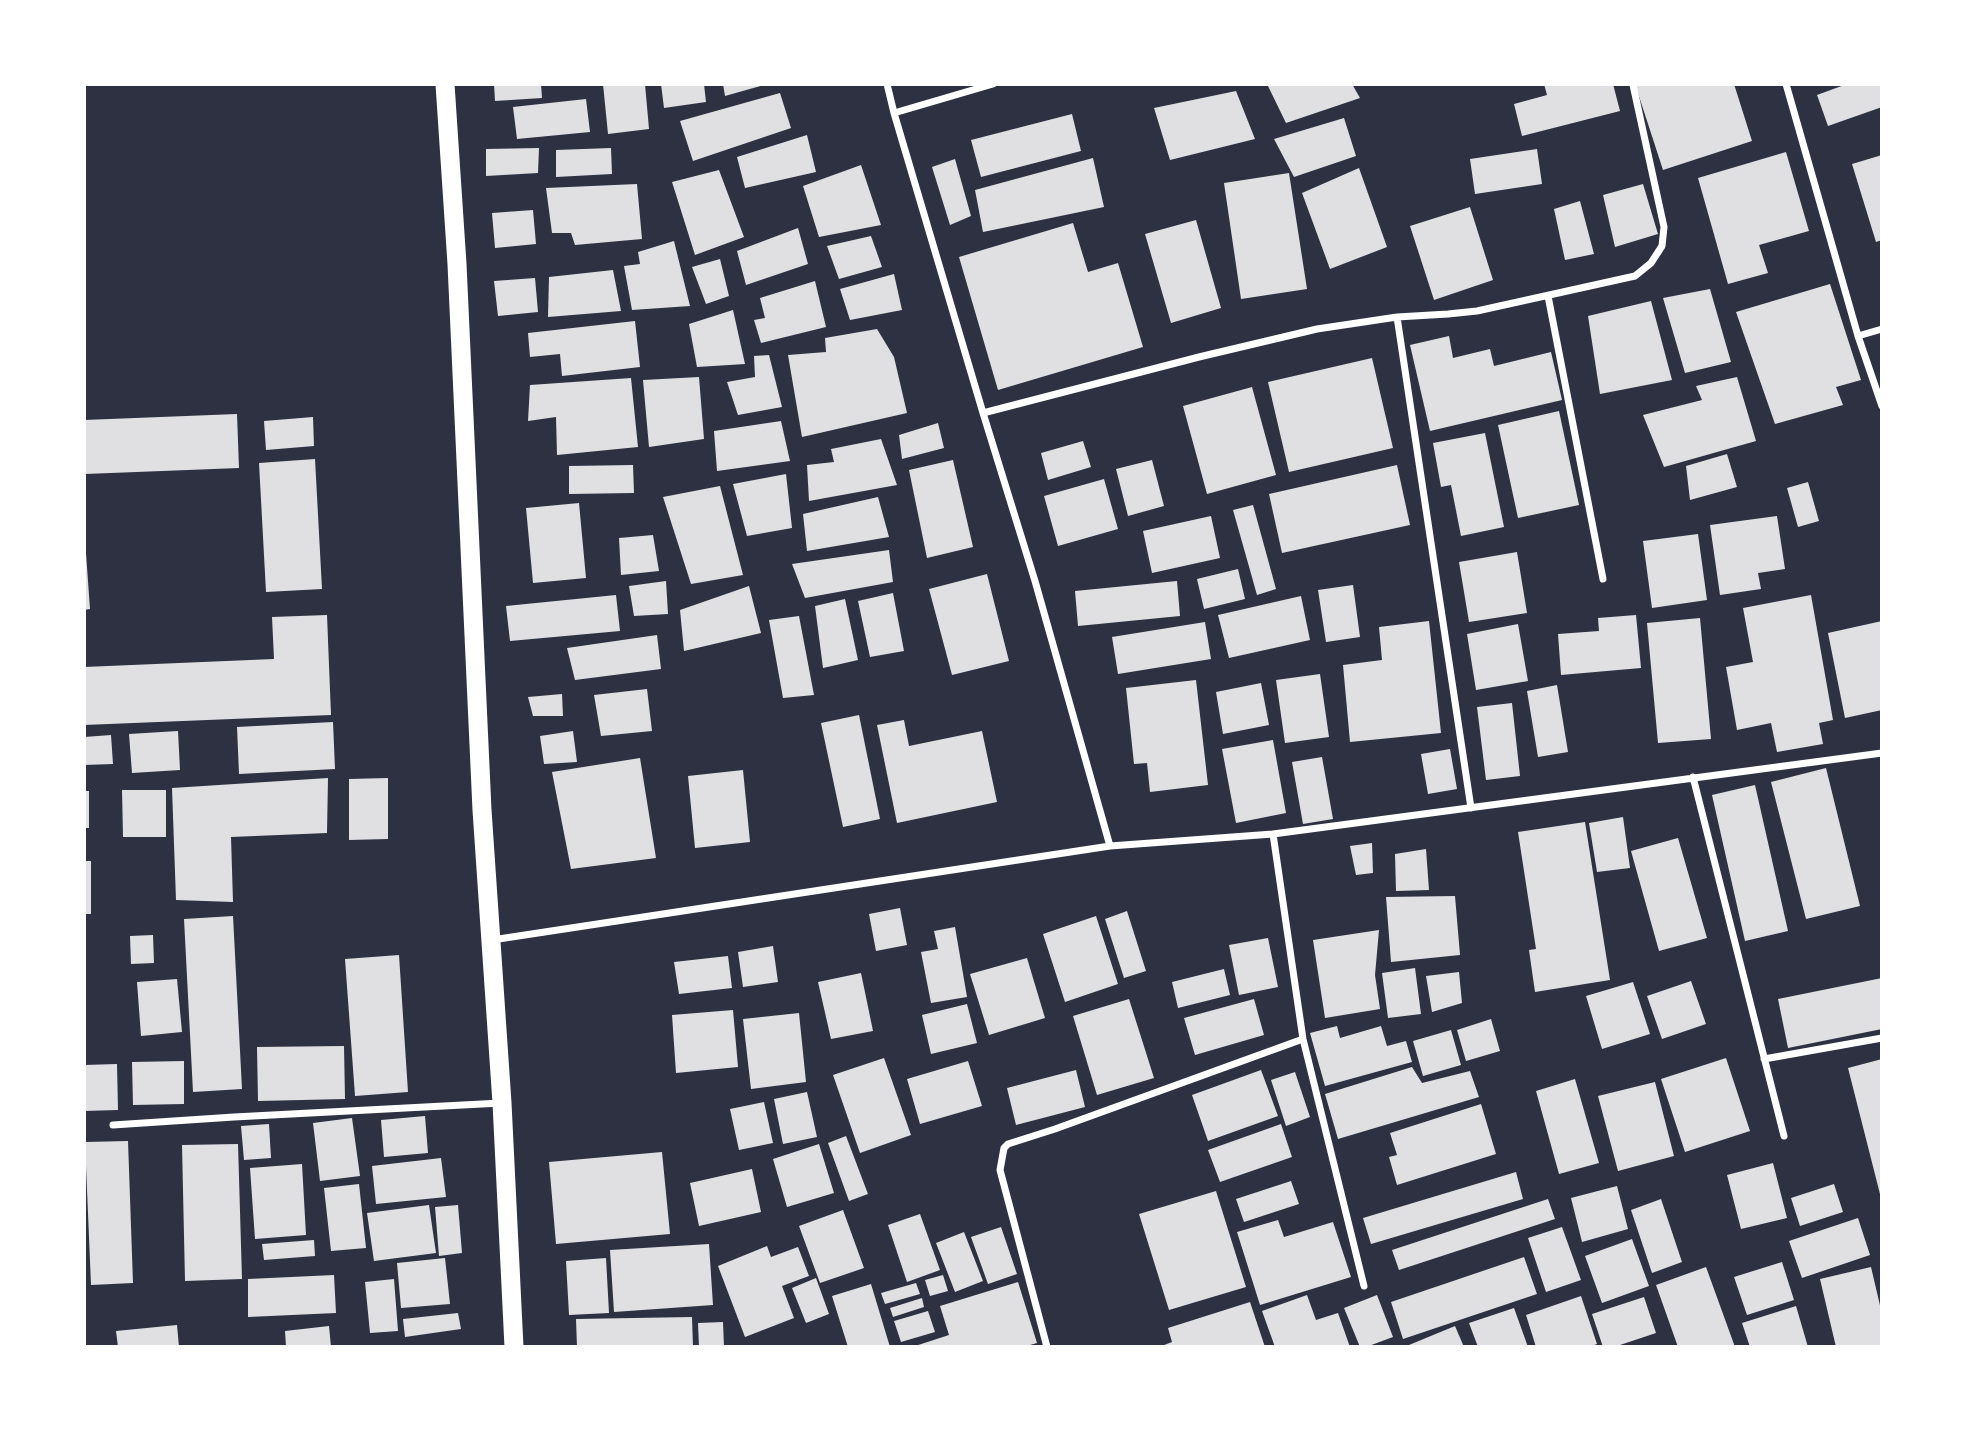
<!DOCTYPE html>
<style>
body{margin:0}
#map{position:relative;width:1966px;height:1431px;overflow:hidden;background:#2d3142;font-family:Helvetica,sans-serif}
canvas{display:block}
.frame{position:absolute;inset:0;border:86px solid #fff;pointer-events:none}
</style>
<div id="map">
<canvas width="1966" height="1431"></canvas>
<div class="frame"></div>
</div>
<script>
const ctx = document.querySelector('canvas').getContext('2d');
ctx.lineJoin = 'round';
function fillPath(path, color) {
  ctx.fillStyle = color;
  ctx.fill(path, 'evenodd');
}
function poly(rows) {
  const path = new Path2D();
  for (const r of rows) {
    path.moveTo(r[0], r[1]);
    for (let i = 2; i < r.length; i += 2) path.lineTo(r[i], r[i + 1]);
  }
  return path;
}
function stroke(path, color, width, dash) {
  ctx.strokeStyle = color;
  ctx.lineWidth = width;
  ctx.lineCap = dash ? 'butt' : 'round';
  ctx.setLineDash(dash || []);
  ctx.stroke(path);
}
fillPath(poly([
 [494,84,541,84,542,98,495,101],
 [603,84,645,84,649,129,608,134],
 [661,84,704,84,706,102,664,108],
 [723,84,763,84,764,85,725,96],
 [1267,84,1352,84,1360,98,1286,123],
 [1544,84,1613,84,1620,111,1522,136,1514,104,1547,95],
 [1635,84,1734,84,1752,141,1663,170],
 [1847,84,1882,84,1882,107,1828,126,1817,95],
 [1236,91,1255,139,1170,160,1154,108],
 [780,93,791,128,693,161,680,121],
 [586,99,590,132,517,139,513,107],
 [1072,114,1081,151,981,177,971,140],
 [1344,118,1356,156,1294,177,1274,139],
 [807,135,816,172,745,188,737,157],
 [539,148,538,173,486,176,486,149],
 [611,148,612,174,556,177,556,150],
 [1537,149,1542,184,1475,194,1470,159],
 [1786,152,1809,231,1759,245,1768,273,1728,284,1698,178],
 [1882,155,1882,240,1876,242,1852,164],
 [1093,158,1104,207,983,232,975,190],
 [955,159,971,216,950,225,932,167],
 [861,165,881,225,819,237,803,186],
 [1359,168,1387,247,1330,269,1302,193],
 [719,170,744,237,695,255,672,182],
 [1289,173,1307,289,1241,299,1224,183],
 [637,184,642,239,575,245,571,233,552,233,546,188],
 [1643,184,1658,234,1615,247,1603,195],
 [1580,201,1594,254,1565,260,1554,209],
 [1470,207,1493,280,1434,300,1410,226],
 [533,210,536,244,495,248,492,213],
 [1196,220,1221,308,1171,323,1145,234],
 [1073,223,1088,272,1118,263,1143,347,998,390,959,257],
 [798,228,808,264,746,285,737,251],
 [871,236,882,267,839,279,827,246],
 [674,241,690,306,632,310,624,266,640,264,638,252],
 [720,259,729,296,706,304,692,267],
 [613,270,621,311,548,317,549,277],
 [894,274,902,310,850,320,840,289],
 [535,278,538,312,498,316,494,281],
 [815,281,826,327,761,343,754,320,765,318,760,298],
 [1830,284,1861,380,1836,387,1843,405,1775,424,1736,312],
 [1710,289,1731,362,1685,373,1663,298],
 [1651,301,1672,380,1600,394,1588,316],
 [733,310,745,364,697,367,689,324],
 [635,321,640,367,562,376,560,354,530,357,528,333],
 [877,329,894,357,907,413,802,437,788,355,826,352,825,338],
 [1449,336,1453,358,1490,349,1494,366,1551,352,1562,400,1430,431,1410,345],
 [769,355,782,407,738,415,727,382,755,377,754,356],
 [1372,358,1393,448,1289,472,1268,382],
 [699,377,704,439,649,447,643,380],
 [1737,377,1756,441,1664,467,1643,415,1702,400,1696,386],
 [631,378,638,447,557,455,556,417,528,421,530,385],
 [1252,387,1276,475,1207,494,1183,406],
 [1559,411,1579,505,1518,518,1498,425],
 [237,414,239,468,85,474,84,420],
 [313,417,314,446,266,450,264,421],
 [781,421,790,461,717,471,714,431],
 [938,423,944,448,902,459,899,435],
 [1485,433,1504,527,1461,536,1451,485,1441,487,1433,443],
 [881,439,897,485,809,501,807,465,834,462,831,449],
 [1083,441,1091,467,1048,480,1041,453],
 [1727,454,1737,487,1690,500,1686,466],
 [315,459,322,589,266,592,259,463],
 [953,460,973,547,927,558,909,470],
 [1152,460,1164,506,1128,516,1116,469],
 [633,465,634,493,569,494,569,466],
 [1397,465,1410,525,1282,553,1269,494],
 [786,474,792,528,747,536,733,484],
 [1104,479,1118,529,1058,546,1044,496],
 [1808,482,1819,521,1798,527,1787,488],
 [720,486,743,575,691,584,663,497],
 [878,497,889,537,807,551,803,514],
 [579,503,586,578,533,583,526,508],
 [1253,505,1276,589,1257,595,1233,510],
 [1211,516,1220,558,1152,573,1143,531],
 [1777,516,1785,569,1758,573,1761,589,1720,595,1710,525],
 [1698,534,1707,600,1652,608,1643,541],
 [653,535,659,571,621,575,619,538],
 [889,550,893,582,805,598,792,564],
 [1517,552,1527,613,1469,622,1459,562],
 [86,553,90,609,84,610,84,554],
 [1238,569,1245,599,1204,609,1197,579],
 [987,574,1009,661,952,675,929,589],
 [666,581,668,614,634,616,629,586],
 [1177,581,1180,616,1078,626,1075,591],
 [1353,585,1360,637,1326,642,1318,590],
 [749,586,761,633,684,651,680,610],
 [893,593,904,651,870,657,858,601],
 [616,595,620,631,510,641,506,606],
 [1811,595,1833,720,1819,723,1823,744,1777,752,1771,723,1737,730,1726,667,1753,662,1743,608],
 [1301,596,1310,640,1229,658,1218,615],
 [845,599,858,660,823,668,815,606],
 [327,615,331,715,84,725,84,667,274,659,272,617],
 [1636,615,1641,668,1561,675,1558,634,1599,631,1598,618],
 [799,616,814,695,783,698,769,620],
 [1700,618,1711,739,1658,743,1647,623],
 [1429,621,1441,733,1350,742,1343,665,1382,660,1379,627],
 [1882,621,1882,710,1845,718,1828,633],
 [1205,622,1211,659,1118,674,1112,637],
 [1518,624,1528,681,1476,690,1467,634],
 [657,635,661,669,575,680,567,648],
 [1320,674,1329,737,1285,743,1276,680],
 [1196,680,1208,785,1150,792,1147,763,1134,764,1126,688],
 [1261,683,1269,725,1223,734,1216,692],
 [1557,685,1568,752,1538,757,1527,691],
 [647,689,652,731,601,736,594,695],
 [562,694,563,716,533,716,528,697],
 [1512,703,1520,776,1486,780,1477,707],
 [859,715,880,819,843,827,821,723],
 [904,720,909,746,982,731,997,802,897,823,877,725],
 [333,722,335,769,239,774,237,727],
 [178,731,180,770,132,773,129,734],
 [573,731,577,762,544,764,540,736],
 [111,735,113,764,84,765,84,737],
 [1273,740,1286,813,1236,823,1222,749],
 [1450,749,1457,789,1428,794,1421,754],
 [1322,757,1333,819,1303,824,1292,762],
 [640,758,656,858,571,869,552,772],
 [1826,768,1860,906,1806,919,1771,782],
 [743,770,750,842,695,848,688,776],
 [328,778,327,833,231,837,233,902,176,900,172,788],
 [388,778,388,839,349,840,349,779],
 [1755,785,1788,931,1745,941,1712,795],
 [122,790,166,790,166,837,123,837],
 [84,791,89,791,89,828,84,828],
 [1623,817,1630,868,1597,872,1589,823],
 [1585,822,1610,980,1535,992,1529,950,1536,949,1518,832],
 [1678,838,1707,938,1659,951,1631,851],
 [1372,843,1373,873,1356,875,1350,846],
 [1426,849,1429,890,1396,891,1395,854],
 [84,861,91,861,91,914,84,914],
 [1455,896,1460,955,1391,962,1386,897],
 [900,908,907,945,876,951,869,914],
 [1127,911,1146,971,1124,978,1105,919],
 [233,916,242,1089,193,1092,184,919],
 [1096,916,1118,984,1065,1002,1043,934],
 [955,927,967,997,931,1003,921,952,938,949,934,931],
 [1379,930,1375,975,1380,1009,1325,1018,1313,940],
 [153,935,154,963,131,964,130,936],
 [1268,938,1278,987,1239,995,1229,945],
 [773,946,778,982,743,987,738,952],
 [399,955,408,1092,355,1096,345,959],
 [728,956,732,988,679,994,674,962],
 [1027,958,1045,1018,989,1035,970,974],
 [1415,968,1421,1014,1388,1018,1382,973],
 [1224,969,1230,995,1178,1008,1172,982],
 [1459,972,1462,1003,1432,1012,1426,976],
 [861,973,873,1031,831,1039,818,982],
 [1882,978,1882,1029,1788,1048,1778,999],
 [177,979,182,1032,141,1036,137,982],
 [1691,981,1706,1024,1662,1039,1647,996],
 [1633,982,1650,1034,1602,1049,1586,996],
 [1129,999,1154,1078,1097,1095,1073,1016],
 [1254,999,1264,1035,1195,1055,1184,1018],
 [967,1004,977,1043,931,1054,922,1015],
 [733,1010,738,1067,676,1073,672,1015],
 [799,1013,806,1082,751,1089,743,1019],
 [1491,1019,1500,1051,1466,1061,1457,1030],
 [1337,1026,1340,1038,1381,1026,1387,1046,1406,1041,1412,1062,1325,1086,1310,1033],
 [1451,1030,1461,1065,1423,1076,1413,1041],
 [344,1046,345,1099,258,1101,257,1047],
 [884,1058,911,1135,860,1153,833,1075],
 [1726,1058,1750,1131,1685,1152,1661,1079],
 [1882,1059,1882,1198,1881,1198,1848,1068],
 [184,1061,184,1104,133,1105,132,1062],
 [968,1061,982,1106,920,1124,907,1079],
 [117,1064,118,1110,84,1111,84,1065],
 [1412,1067,1422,1083,1470,1071,1479,1097,1338,1139,1325,1094],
 [1076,1070,1085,1107,1016,1125,1007,1088],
 [1261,1070,1278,1116,1208,1141,1192,1095],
 [1295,1072,1310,1117,1286,1126,1271,1080],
 [1575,1079,1599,1163,1559,1174,1536,1091],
 [1655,1082,1674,1156,1618,1171,1598,1096],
 [807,1092,817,1137,783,1144,774,1099],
 [764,1102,773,1143,739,1150,730,1109],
 [1481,1104,1496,1154,1397,1185,1389,1157,1397,1155,1390,1133],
 [425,1116,428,1153,384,1157,381,1120],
 [352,1118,360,1176,320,1181,313,1123],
 [269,1124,271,1158,244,1160,241,1126],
 [1281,1124,1292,1157,1220,1182,1208,1150],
 [846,1136,868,1194,849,1201,828,1143],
 [128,1141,133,1283,91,1285,85,1142],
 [238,1144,242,1279,185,1281,182,1145],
 [819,1144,834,1193,787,1207,773,1159],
 [662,1152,670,1234,556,1244,549,1162],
 [441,1158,446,1197,376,1204,372,1166],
 [1773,1163,1787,1218,1741,1229,1727,1175],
 [302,1164,306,1235,255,1239,250,1168],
 [752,1169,761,1212,699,1226,690,1183],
 [1516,1172,1523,1199,1371,1244,1363,1218],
 [1291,1181,1299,1204,1244,1222,1236,1199],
 [359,1184,366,1248,331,1251,324,1188],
 [1834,1184,1843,1212,1800,1226,1791,1198],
 [1617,1186,1628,1229,1582,1242,1571,1198],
 [1216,1191,1246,1287,1169,1310,1139,1214],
 [1548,1199,1555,1219,1399,1270,1392,1250],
 [1661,1199,1682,1262,1652,1273,1631,1210],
 [429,1205,436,1253,374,1261,367,1213],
 [458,1205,462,1253,439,1256,435,1207],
 [843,1210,864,1268,820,1283,799,1226],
 [920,1214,940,1270,907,1282,888,1225],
 [1858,1218,1870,1255,1802,1278,1789,1241],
 [1278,1220,1284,1237,1333,1222,1351,1277,1260,1305,1237,1232],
 [1001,1227,1017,1274,988,1284,971,1237],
 [1562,1227,1581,1280,1546,1292,1528,1238],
 [964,1232,983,1281,955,1292,936,1243],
 [1632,1239,1649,1286,1602,1303,1585,1256],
 [314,1240,315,1256,264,1260,262,1244],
 [709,1244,713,1305,614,1312,610,1250],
 [767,1246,771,1257,798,1247,809,1276,782,1286,794,1318,745,1337,718,1266],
 [1524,1257,1537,1294,1403,1339,1391,1302],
 [445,1258,450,1304,401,1308,397,1263],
 [606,1258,609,1313,569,1315,566,1261],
 [1782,1262,1794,1300,1747,1315,1734,1277],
 [1706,1267,1735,1347,1678,1347,1656,1285],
 [1871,1267,1882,1314,1882,1347,1836,1347,1820,1279],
 [334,1275,336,1313,248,1317,248,1279],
 [943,1275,948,1291,930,1296,925,1280],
 [816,1278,829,1314,806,1323,792,1288],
 [394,1279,398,1331,370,1333,365,1282],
 [1018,1282,1037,1343,1023,1347,912,1347,949,1335,940,1306],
 [916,1283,920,1294,885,1304,881,1293],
 [871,1284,890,1347,848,1347,832,1296],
 [1307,1295,1316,1320,1338,1313,1350,1347,1275,1347,1262,1311],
 [1377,1295,1393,1337,1366,1347,1360,1347,1344,1308],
 [1581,1296,1597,1344,1589,1347,1536,1347,1526,1315],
 [1644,1297,1656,1333,1614,1347,1603,1347,1592,1314],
 [922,1298,924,1307,893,1317,890,1308],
 [1250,1302,1265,1347,1159,1347,1172,1342,1168,1328],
 [1796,1306,1808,1347,1750,1347,1742,1323],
 [1514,1308,1528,1347,1478,1347,1469,1323],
 [928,1311,935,1332,901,1342,894,1321],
 [458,1313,461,1329,405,1337,403,1319],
 [692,1317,693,1347,577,1347,576,1319],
 [723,1322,724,1347,699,1347,698,1323],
 [177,1325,179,1347,118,1347,116,1331],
 [329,1326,331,1347,286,1347,285,1331],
 [1455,1326,1464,1347,1410,1347,1409,1345]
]), '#e0e0e3');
stroke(poly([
 [887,84,894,113,983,413,1035,581,1110,846],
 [1786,84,1858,336,1882,406],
 [894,113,993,84],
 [1548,296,1603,579],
 [1397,317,1471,808],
 [1858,336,1882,329],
 [983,413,1199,357,1317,329,1397,317,1448,314,1477,311,1635,276,1651,263,1662,246,1664,227,1633,85],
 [1693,777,1784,1136],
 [1273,834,1303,1039,1364,1286],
 [492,940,1110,846,1273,834,1882,753],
 [1764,1059,1882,1038],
 [113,1125,234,1117,501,1103],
 [1047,1347,1000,1170,1004,1148,1008,1144,1055,1129,1303,1039]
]), '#fff', 7);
stroke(poly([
 [445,84,457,264,482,810,502,1103,514,1347]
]), '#fff', 19);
</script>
